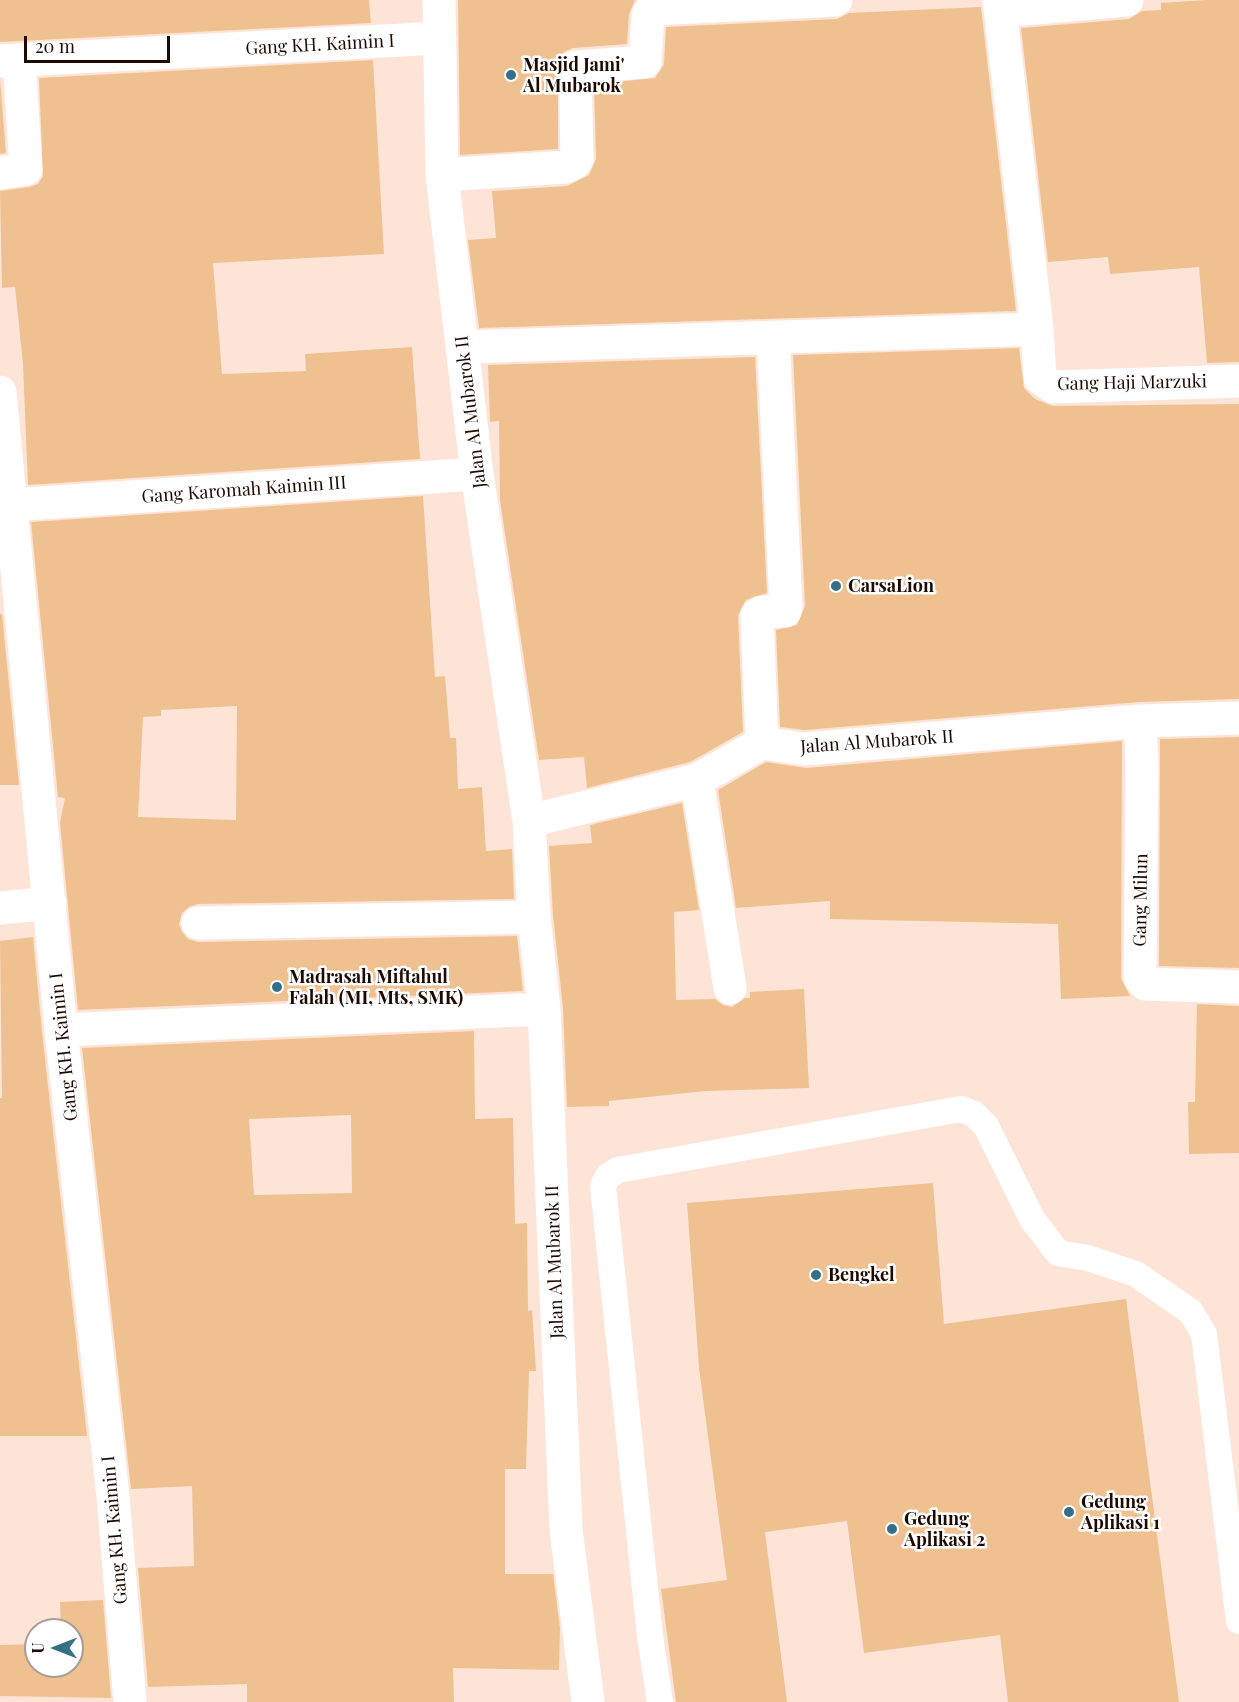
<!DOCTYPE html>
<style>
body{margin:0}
#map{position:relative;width:1239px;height:1702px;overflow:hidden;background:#fee4d7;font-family:"Playfair Display",serif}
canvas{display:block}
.north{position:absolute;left:24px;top:1618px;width:60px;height:60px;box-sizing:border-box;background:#fff;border:2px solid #a59d99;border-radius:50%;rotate:270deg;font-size:16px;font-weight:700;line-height:24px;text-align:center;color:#1d0901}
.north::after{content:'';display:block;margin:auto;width:21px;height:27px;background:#346f87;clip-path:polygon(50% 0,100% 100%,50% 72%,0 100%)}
.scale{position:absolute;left:24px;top:36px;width:146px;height:27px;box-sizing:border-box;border:3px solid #1d0901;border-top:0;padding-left:8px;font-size:18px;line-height:21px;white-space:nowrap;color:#1d0901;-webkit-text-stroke:4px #fff;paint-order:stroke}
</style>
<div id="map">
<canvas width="1239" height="1702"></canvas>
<div class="north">U</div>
<div class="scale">20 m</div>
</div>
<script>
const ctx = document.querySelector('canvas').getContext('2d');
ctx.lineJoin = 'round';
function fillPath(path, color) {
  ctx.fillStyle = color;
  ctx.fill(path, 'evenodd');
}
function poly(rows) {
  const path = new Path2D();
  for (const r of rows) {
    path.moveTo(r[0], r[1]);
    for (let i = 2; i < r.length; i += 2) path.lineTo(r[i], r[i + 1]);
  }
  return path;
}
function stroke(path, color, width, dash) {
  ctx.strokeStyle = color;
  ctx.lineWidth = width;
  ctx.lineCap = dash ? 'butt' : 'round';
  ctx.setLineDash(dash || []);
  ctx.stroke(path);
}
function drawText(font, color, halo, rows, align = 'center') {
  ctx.font = font + ' "Playfair Display",serif';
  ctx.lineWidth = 5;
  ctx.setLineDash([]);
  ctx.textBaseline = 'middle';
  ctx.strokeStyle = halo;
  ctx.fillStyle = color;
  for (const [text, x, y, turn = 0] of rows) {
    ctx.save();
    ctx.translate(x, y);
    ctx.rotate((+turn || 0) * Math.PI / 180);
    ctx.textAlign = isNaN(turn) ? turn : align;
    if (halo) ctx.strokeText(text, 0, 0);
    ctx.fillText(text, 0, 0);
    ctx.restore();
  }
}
fillPath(poly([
 [0,0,369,0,371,23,0,42],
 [458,0,635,0,629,14,627,44,573,48,564,52,558,59,558,149,460,155],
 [1205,0,1239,0,1239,362,1207,363,1199,267,1110,274,1108,257,1048,262,1021,28,1129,19,1142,11,1161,10,1161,3],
 [981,7,1016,311,479,328,468,240,496,238,492,191,567,186,589,175,596,159,594,84,655,78,664,64,666,27,837,19,849,13],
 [373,60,384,254,213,263,222,374,306,371,305,354,412,347,420,459,28,485,23,364,15,287,2,288,0,191,29,187,38,184,43,176,39,78],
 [0,80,6,153,0,154],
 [1019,348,1024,388,1035,399,1053,406,1239,404,1239,699,1139,702,805,730,780,727,776,630,797,625,805,606,793,355],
 [755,357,767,593,746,600,738,615,743,732,690,762,587,788,584,757,539,760,500,500,499,421,490,422,488,365],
 [423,496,435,677,445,676,450,738,456,738,458,789,482,787,486,851,512,849,514,899,198,904,189,907,182,913,179,924,182,932,188,939,198,942,517,936,523,991,78,1010,60,823,65,798,58,797,31,522],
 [237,706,236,820,138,817,143,717,161,716,161,710],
 [0,614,2,614,19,785,0,785],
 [1239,737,1239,968,1159,966,1160,739],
 [1122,741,1121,978,1130,996,1061,999,1058,924,830,919,830,901,736,908,718,790,766,762,806,768],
 [682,803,699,910,674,912,676,1000,715,999,723,1005,732,1007,745,998,750,998,750,992,804,989,809,1088,706,1091,609,1101,609,1106,567,1107,563,1008,553,915,549,846,592,843,590,825],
 [33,937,42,1032,87,1436,0,1436,0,1098,2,1098,0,941],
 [1197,1004,1239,1006,1239,1153,1189,1154,1188,1102,1195,1102],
 [474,1031,475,1119,513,1118,515,1224,527,1223,528,1311,532,1310,536,1371,529,1371,526,1469,505,1469,505,1574,553,1574,560,1628,559,1670,453,1668,454,1702,247,1702,247,1684,148,1687,138,1568,194,1566,192,1486,131,1489,82,1048],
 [351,1115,352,1193,254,1195,249,1119],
 [933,1183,944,1324,1126,1299,1179,1702,1008,1702,1000,1635,864,1653,847,1521,765,1532,787,1702,676,1702,661,1589,727,1580,699,1368,687,1203],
 [103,1600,111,1698,0,1696,0,1645,36,1644,36,1666,72,1666,72,1630,61,1630,60,1602]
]), '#efc190');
stroke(poly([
 [660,1702,650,1636,603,1186,608,1176,618,1170,961,1109,974,1114,986,1126,1032,1219,1058,1253,1088,1258,1136,1274,1191,1312,1204,1334,1239,1621]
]), '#fff', 26);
stroke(poly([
 [439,0,442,175,477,474,529,821,534,917,544,1009,566,1530,588,1702],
 [999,0,1037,329,1040,378,1053,387,1239,381],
 [1000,11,1127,0],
 [0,61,440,38],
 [0,173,26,169,19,60],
 [442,175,566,167,574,163,577,159,575,67,645,62,648,15,652,9,836,0],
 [464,347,1037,329],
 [0,392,61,1030,113,1496,130,1702],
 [10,505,477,474],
 [1140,721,1142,763,1140,978,1145,984,1239,987],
 [762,743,757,615,761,612,785,611,786,607,773,339],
 [697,780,730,988],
 [529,821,697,780,762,743,804,749,1140,721,1239,718],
 [0,908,50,903],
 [198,923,534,917],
 [61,1030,544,1009]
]), '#fff', 33);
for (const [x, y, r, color] of [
 [511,75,6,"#346f87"],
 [836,586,6,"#346f87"],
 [277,987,6,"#346f87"],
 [816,1275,6,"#346f87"],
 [1069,1512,6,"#346f87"],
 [892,1529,6,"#346f87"]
]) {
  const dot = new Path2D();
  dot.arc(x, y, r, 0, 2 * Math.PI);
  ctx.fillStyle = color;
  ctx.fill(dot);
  stroke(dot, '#fff', 2);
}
drawText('18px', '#1d0901', '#fff', [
 ["Gang KH. Kaimin I",320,45,-3],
 ["Gang Haji Marzuki",1132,383,-1],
 ["Jalan Al Mubarok II",471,412,-97],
 ["Gang Karomah Kaimin III",244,490,-4],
 ["Jalan Al Mubarok II",877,742,-4],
 ["Gang Milun",1141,900,-89],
 ["Gang KH. Kaimin I",64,1047,-96],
 ["Jalan Al Mubarok II",555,1262,-92],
 ["Gang KH. Kaimin I",115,1530,-95]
]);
drawText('bold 18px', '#1d0901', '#fff', [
 ["Masjid Jami'",523,65],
 ["Al Mubarok",523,86],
 ["CarsaLion",848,586],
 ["Madrasah Miftahul",289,977],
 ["Falah (MI, Mts, SMK)",289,998],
 ["Bengkel",828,1275],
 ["Gedung",1081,1502],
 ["Aplikasi 1",1081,1523],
 ["Gedung",904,1519],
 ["Aplikasi 2",904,1540]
], 'left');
</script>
